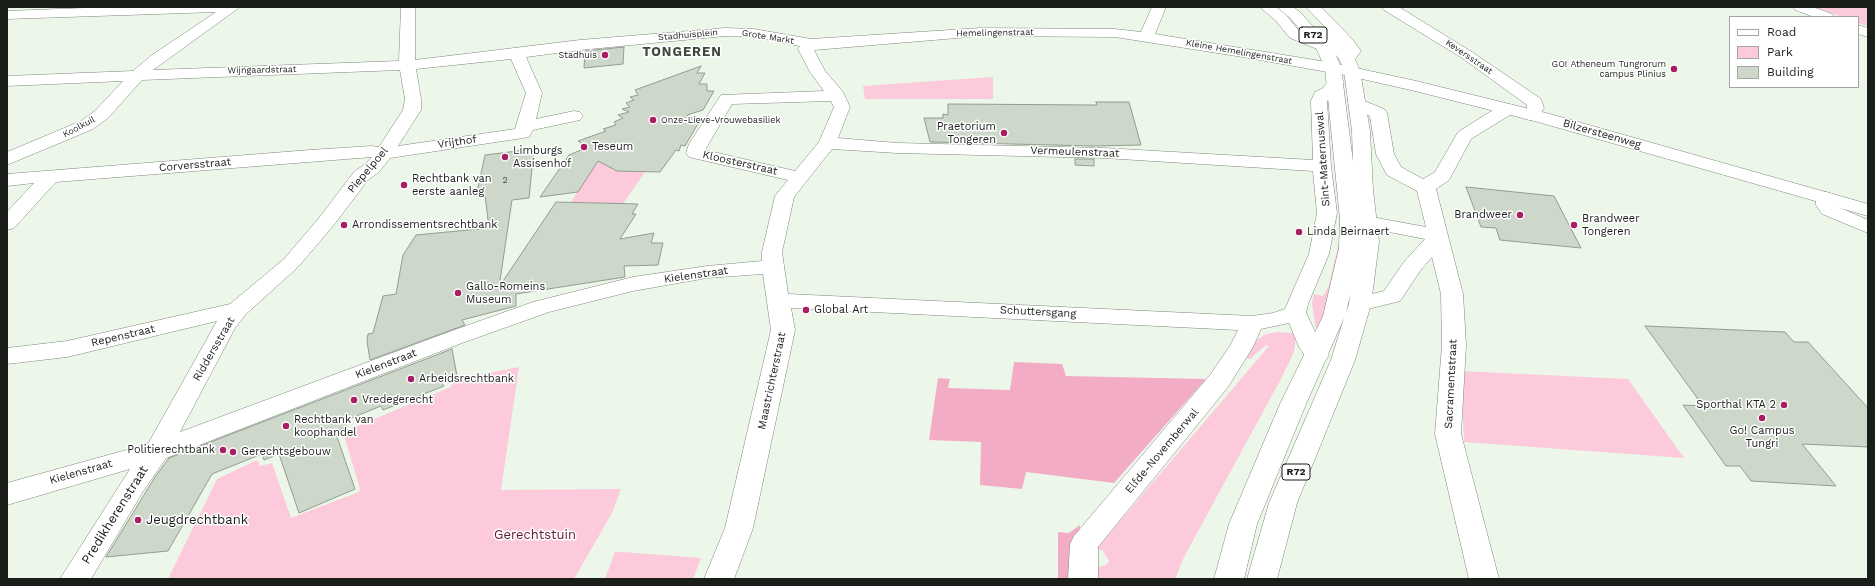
<!DOCTYPE html>
<style>
body{margin:0}
#map{position:relative;width:1875px;height:586px;overflow:hidden;background:#ecf7ea;font-family:"Work Sans",sans-serif}
canvas{display:block}
.frame{position:absolute;inset:0;border:8px solid #1a1e19;pointer-events:none}
.legend{position:absolute;left:1729px;top:16px;width:130px;height:72px;box-sizing:border-box;background:#fff;border:1px solid #a3a5a3;margin:0;padding:5px 7px;list-style:none;font-size:12px;color:#1a1e19}
.legend li{display:flex;align-items:center;gap:8px;height:20px}
.legend b{width:20px;border:1px solid #a3a5a3}
</style>
<div id="map">
<canvas width="1875" height="586"></canvas>
<div class="frame"></div>
<ul class="legend">
<li><b style="height:5px;background:#fff"></b>Road</li>
<li><b style="height:11px;background:#fccada"></b>Park</li>
<li><b style="height:11px;background:#cdd8cb"></b>Building</li>
</ul>
</div>
<script>
const ctx = document.querySelector('canvas').getContext('2d');
ctx.lineJoin = 'round';
function fillPath(path, color) {
  ctx.fillStyle = color;
  ctx.fill(path, 'evenodd');
}
function poly(rows) {
  const path = new Path2D();
  for (const r of rows) {
    path.moveTo(r[0], r[1]);
    for (let i = 2; i < r.length; i += 2) path.lineTo(r[i], r[i + 1]);
  }
  return path;
}
function stroke(path, color, width, dash) {
  ctx.strokeStyle = color;
  ctx.lineWidth = width;
  ctx.lineCap = dash ? 'butt' : 'round';
  ctx.setLineDash(dash || []);
  ctx.stroke(path);
}
function drawText(font, color, halo, rows, align = 'center') {
  ctx.font = font + ' "Work Sans",sans-serif';
  ctx.lineWidth = 3;
  ctx.setLineDash([]);
  ctx.textBaseline = 'middle';
  ctx.strokeStyle = halo;
  ctx.fillStyle = color;
  for (const [text, x, y, turn = 0] of rows) {
    ctx.save();
    ctx.translate(x, y);
    ctx.rotate((+turn || 0) * Math.PI / 180);
    ctx.textAlign = isNaN(turn) ? turn : align;
    if (halo) ctx.strokeText(text, 0, 0);
    ctx.fillText(text, 0, 0);
    ctx.restore();
  }
}
fillPath(poly([
 [1815,7,1868,7,1868,26,1858,23,1858,17,1842,17],
 [993,77,993,99,865,99,863,86],
 [1324,102,1334,103,1344,223,1332,298,1318,329,1315,326,1312,303,1314,294,1323,296,1329,285,1339,243,1341,214,1329,106,1325,105],
 [603,153,656,156,623,204,571,202],
 [1278,332,1292,333,1296,337,1294,352,1282,377,1184,557,1175,579,1093,579,1093,568,1106,565,1109,561,1103,551,1097,548,1269,346,1266,345,1250,359,1244,357,1255,341,1266,334],
 [519,367,501,490,621,489,612,513,574,579,168,579,217,479,257,460,260,466,272,463,291,518,359,492,360,489,343,432,451,387,453,380],
 [1461,371,1628,379,1684,458,1464,442],
 [615,552,623,552,701,558,693,579,605,579]
]), '#fccada');
fillPath(poly([
 [1014,362,1062,364,1066,376,1206,379,1114,483,1026,472,1022,489,980,485,981,442,929,440,938,378,950,379,948,388,1010,390],
 [1080,525,1078,579,1058,579,1058,532,1069,533]
]), '#f3acc5');
const building = poly([
 [624,47,623,64,584,68,585,51,624,47],
 [701,66,697,73,705,73,699,84,707,84,707,91,714,91,703,110,687,115,699,122,685,146,681,145,679,151,676,150,660,172,617,171,598,161,578,192,540,197,569,155,588,147,578,141,606,131,603,129,616,125,614,122,623,118,618,115,629,112,622,109,630,107,626,103,634,100,630,97,638,95,635,90,701,66],
 [1096,102,1129,102,1141,145,1093,146,930,142,924,118,943,118,943,114,948,115,948,104,1097,105,1096,102],
 [534,149,529,198,512,200,499,287,556,202,638,204,632,214,636,214,620,239,654,233,651,243,663,243,658,265,624,266,625,277,516,294,516,306,462,320,465,325,370,360,367,341,368,334,373,333,383,296,396,294,403,255,416,235,489,228,485,195,476,196,485,155,534,149],
 [1075,159,1094,159,1094,166,1075,165,1075,159],
 [1466,187,1554,196,1581,248,1500,240,1496,228,1481,227,1466,187],
 [1645,326,1785,332,1794,342,1808,342,1868,408,1868,447,1802,444,1836,486,1751,481,1740,466,1726,466,1683,405,1703,406,1645,326],
 [452,349,457,376,441,382,444,386,383,410,381,406,344,421,347,427,335,431,355,489,299,513,279,454,264,460,262,454,212,474,168,551,106,557,155,477,169,458,452,349]
]);
fillPath(building, '#cdd8cb');
stroke(building, '#929c90', 1);
const minor = poly([
 [111,7,240,7,153,70,399,61,401,7,415,7,415,60,580,40,725,28,754,29,811,39,981,28,1115,29,1141,32,1152,7,1166,7,1155,34,1333,63,1339,65,1341,68,1339,71,1333,73,1243,57,1115,37,981,36,814,50,825,71,843,92,850,107,838,138,897,143,1104,148,1313,160,1311,101,1315,92,1323,88,1330,79,1336,77,1342,79,1344,82,1335,96,1327,101,1331,166,1337,213,1329,254,1308,304,1306,313,1321,344,1329,355,1325,361,1317,363,1309,361,1299,347,1289,323,1261,329,1253,347,1228,387,1098,547,1098,579,1068,579,1070,544,1074,536,1210,375,1230,346,1238,330,791,308,795,330,753,528,734,579,704,579,725,528,771,330,763,274,707,278,633,291,549,312,462,343,166,458,142,493,91,579,60,579,130,469,7,505,7,483,148,444,217,321,67,357,7,364,7,348,67,341,230,304,284,259,319,218,354,172,365,164,372,157,56,182,14,228,7,230,7,212,34,183,7,186,7,174,310,150,371,146,379,147,403,110,405,99,400,70,142,80,108,118,93,129,7,165,7,152,81,121,96,110,123,81,7,86,7,76,133,71,152,55,216,12,7,19,7,11,111,7],
 [725,36,754,37,800,46,798,49,810,72,824,91,721,95,689,144,686,153,689,157,788,180,775,196,762,252,762,261,707,266,633,277,533,302,446,333,180,432,235,328,246,314,298,267,333,226,368,180,379,172,390,158,523,138,529,137,533,130,580,120,583,116,580,112,574,111,536,119,542,93,526,57,580,50,725,36],
 [511,59,526,93,515,129,398,146,421,110,421,99,416,69,511,59],
 [831,101,834,107,819,142,795,171,705,150,732,104,831,101],
 [832,149,897,153,1104,158,1313,171,1317,213,1309,254,1285,309,1273,313,1252,316,788,294,782,252,794,197,832,149],
 [1260,7,1276,7,1286,15,1300,32,1327,43,1330,46,1327,49,1322,51,1290,38,1276,21,1260,7],
 [1306,7,1321,7,1353,40,1361,51,1353,62,1341,62,1339,59,1345,51,1342,45,1306,7],
 [1382,7,1399,7,1472,52,1541,99,1544,108,1537,119,1531,120,1525,119,1522,115,1527,108,1527,105,1462,58,1384,10,1382,7],
 [1357,98,1384,109,1387,113,1394,154,1401,167,1423,179,1435,172,1458,132,1501,105,1507,104,1513,105,1516,109,1513,113,1471,139,1449,180,1436,189,1463,294,1466,345,1461,434,1499,579,1469,579,1435,434,1442,345,1441,294,1432,257,1420,271,1400,301,1360,311,1352,309,1349,304,1352,299,1384,291,1404,262,1425,239,1343,223,1340,219,1343,215,1350,213,1426,227,1417,191,1387,175,1376,154,1370,116,1351,107,1349,103,1351,99,1357,98],
 [1826,192,1833,194,1836,198,1836,206,1868,220,1868,233,1822,214,1816,205,1816,198,1819,194,1826,192]
]);
const tertiary = poly([
 [1793,7,1813,7,1832,14,1834,17,1814,17,1795,10,1793,7],
 [1858,25,1868,28,1868,37,1858,34,1858,25]
]);
const secondary = poly([
 [1333,63,1416,81,1550,114,1868,204,1868,216,1538,122,1415,91,1327,71,1325,68,1327,65,1333,63]
]);
const primary = poly([
 [1277,7,1293,7,1300,12,1319,33,1326,30,1331,31,1355,59,1360,71,1370,131,1373,190,1379,242,1371,304,1355,360,1297,503,1277,579,1247,579,1269,503,1331,360,1344,318,1306,404,1257,524,1244,579,1214,579,1229,524,1280,404,1323,316,1339,248,1340,219,1325,68,1316,48,1290,18,1277,7],
 [1336,55,1340,60,1344,71,1352,131,1353,162,1341,68,1336,55],
 [1350,295,1349,304,1346,313,1350,295]
]);
stroke(minor, '#7d877b', 1);
stroke(tertiary, '#7d877b', 1);
stroke(secondary, '#7d877b', 1);
stroke(primary, '#7d877b', 1);
fillPath(minor, '#fff');
fillPath(tertiary, '#fff');
fillPath(secondary, '#fff');
fillPath(primary, '#fff');
for (const [x, y, r, color] of [
 [605,55,4,"#a91e62"],
 [1674,69,4,"#a91e62"],
 [653,120,4,"#a91e62"],
 [1004,133,4,"#a91e62"],
 [584,147,4,"#a91e62"],
 [505,157,4,"#a91e62"],
 [404,185,4,"#a91e62"],
 [1520,215,4,"#a91e62"],
 [344,225,4,"#a91e62"],
 [1574,225,4,"#a91e62"],
 [1299,232,4,"#a91e62"],
 [458,293,4,"#a91e62"],
 [806,310,4,"#a91e62"],
 [411,379,4,"#a91e62"],
 [354,400,4,"#a91e62"],
 [1784,405,4,"#a91e62"],
 [1762,418,4,"#a91e62"],
 [286,426,4,"#a91e62"],
 [223,450,4,"#a91e62"],
 [233,452,4,"#a91e62"],
 [138,520,4,"#a91e62"]
]) {
  const dot = new Path2D();
  dot.arc(x, y, r, 0, 2 * Math.PI);
  ctx.fillStyle = color;
  ctx.fill(dot);
  stroke(dot, '#fff', 1.5);
}
drawText('9px', '#1a1e19', '#fff', [
 ["Hemelingenstraat",995,33,-1],
 ["Stadhuisplein",688,35,-5],
 ["Grote Markt",768,37,9],
 ["Kleine Hemelingenstraat",1239,52,10],
 ["Keversstraat",1469,57,34],
 ["Wijngaardstraat",262,70,-1],
 ["Koolkuil",79,127,-28]
]);
drawText('9px', '#1a1e19', '#fff', [
 ["Stadhuis",597,55],
 ["GO! Atheneum Tungrorum",1666,64],
 ["campus Plinius",1666,74],
 ["Onze-Lieve-Vrouwebasiliek",661,120,"left"]
], 'right');
drawText('9px', '#474c46', null, [
 ["2",505,180]
]);
for (const [x, y, w] of [
 [1313,35,28],
 [1296,472,28]
]) {
  const box = new Path2D();
  box.roundRect(x - w / 2, y - 8, w, 16, 3);
  ctx.fillStyle = '#fff';
  ctx.fill(box);
  stroke(box, '#1a1e19', 1);
}
drawText('bold 10px', '#1a1e19', null, [
 ["R72",1313,35],
 ["R72",1296,472]
]);
drawText('11px', '#1a1e19', '#fff', [
 ["Praetorium",996,127,"right"],
 ["Tongeren",996,140,"right"],
 ["Teseum",592,147],
 ["Limburgs",513,151],
 ["Assisenhof",513,164],
 ["Rechtbank van",412,179],
 ["eerste aanleg",412,192],
 ["Brandweer",1512,215,"right"],
 ["Brandweer",1582,219],
 ["Tongeren",1582,232],
 ["Arrondissementsrechtbank",352,225],
 ["Linda Beirnaert",1307,232],
 ["Gallo-Romeins",466,287],
 ["Museum",466,300],
 ["Global Art",814,310],
 ["Arbeidsrechtbank",419,379],
 ["Vredegerecht",362,400],
 ["Sporthal KTA 2",1776,405,"right"],
 ["Rechtbank van",294,420],
 ["koophandel",294,433],
 ["Go! Campus",1762,431,"center"],
 ["Tungri",1762,444,"center"],
 ["Politierechtbank",215,450,"right"],
 ["Gerechtsgebouw",241,452]
], 'left');
drawText('11px', '#1a1e19', '#fff', [
 ["Bilzersteenweg",1602,134,16],
 ["Vrijthof",457,142,-8],
 ["Vermeulenstraat",1075,152,2],
 ["Sint-Maternuswal",1323,159,-94],
 ["Kloosterstraat",740,163,13],
 ["Corversstraat",195,165,-5],
 ["Piepelpoel",368,170,-50],
 ["Kielenstraat",696,275,-8],
 ["Schuttersgang",1038,312,3],
 ["Repenstraat",123,336,-13],
 ["Riddersstraat",214,349,-60],
 ["Kielenstraat",386,364,-21],
 ["Maastrichterstraat",772,381,-78],
 ["Sacramentstraat",1451,384,-87],
 ["Elfde-Novemberwal",1162,451,-50],
 ["Kielenstraat",81,472,-16]
]);
ctx.letterSpacing = '1px';
drawText('bold 13px', '#3f483d', '#fff', [
 ["TONGEREN",682,52]
]);
ctx.letterSpacing = '0px';
drawText('13px', '#1a1e19', '#fff', [
 ["Predikherenstraat",115,515,-58]
]);
drawText('13px', '#1a1e19', '#fff', [
 ["Jeugdrechtbank",146,520]
], 'left');
drawText('13px', '#65143a', '#fff', [
 ["Gerechtstuin",535,535]
]);
</script>
